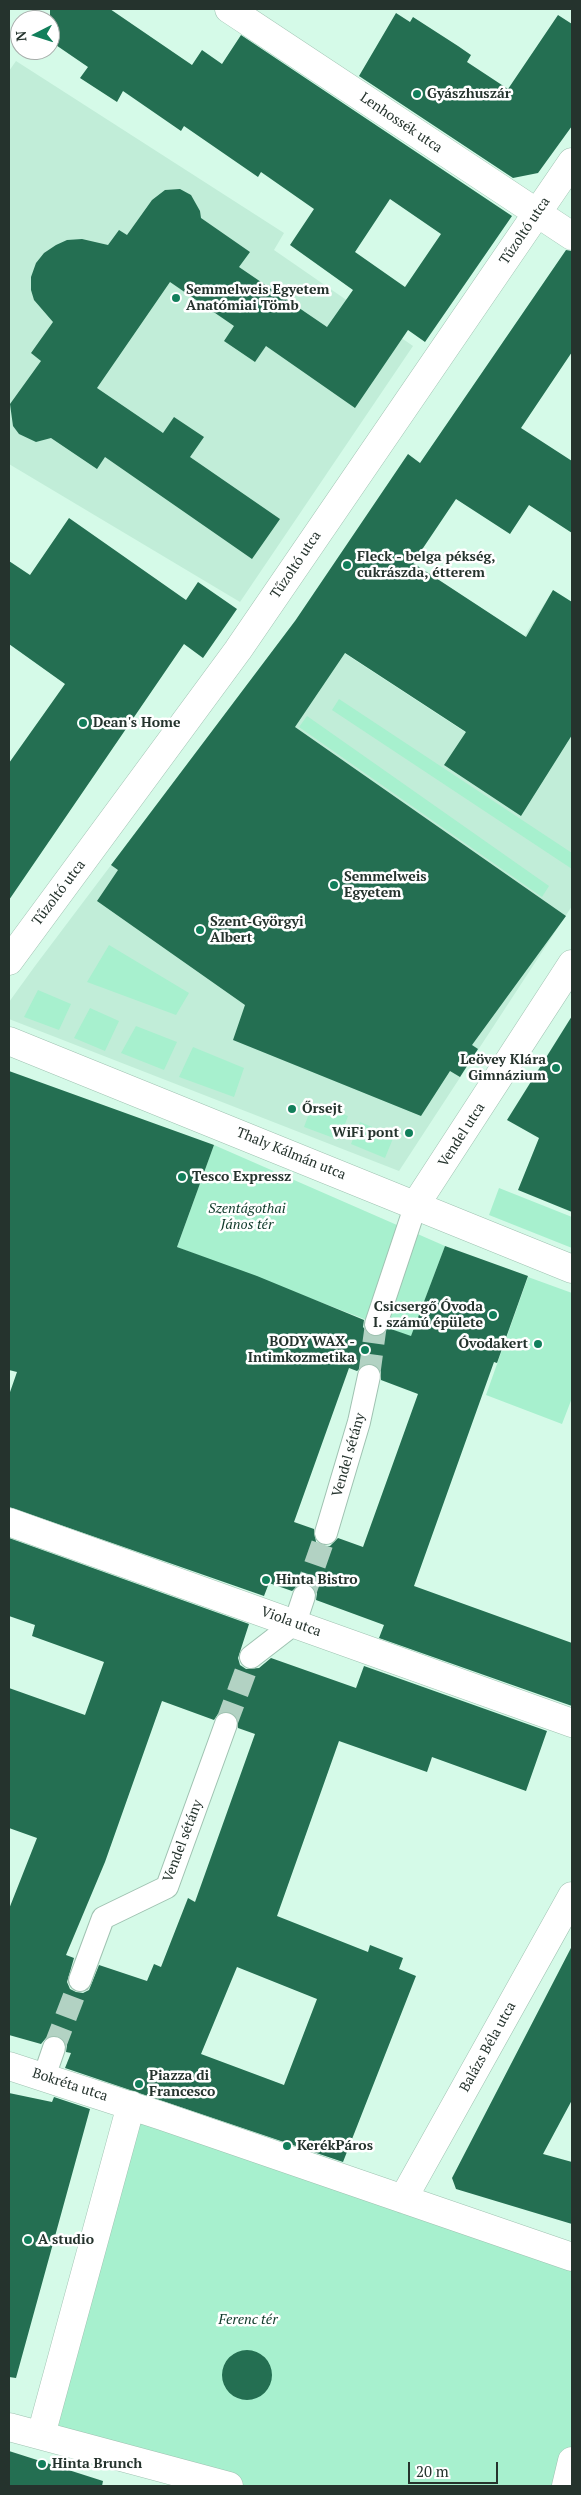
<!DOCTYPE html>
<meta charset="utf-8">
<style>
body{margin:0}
#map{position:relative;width:581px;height:2495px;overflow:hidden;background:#d5fae8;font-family:"PT Serif",serif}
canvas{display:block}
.frame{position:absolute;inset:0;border:10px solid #25332d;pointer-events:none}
.north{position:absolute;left:10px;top:10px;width:50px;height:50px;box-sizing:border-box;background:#fff;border:1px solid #a8adab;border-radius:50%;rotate:265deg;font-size:14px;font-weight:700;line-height:20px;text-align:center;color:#25332d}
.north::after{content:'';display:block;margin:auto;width:18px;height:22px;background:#127f5b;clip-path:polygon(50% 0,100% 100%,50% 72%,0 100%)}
.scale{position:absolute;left:408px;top:2462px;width:90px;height:22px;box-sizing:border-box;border:2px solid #25332d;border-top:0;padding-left:6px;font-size:15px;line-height:18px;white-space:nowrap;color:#25332d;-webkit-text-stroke:4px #fff;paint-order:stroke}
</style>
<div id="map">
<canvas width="581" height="2495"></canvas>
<div class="frame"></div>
<div class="north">N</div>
<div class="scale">20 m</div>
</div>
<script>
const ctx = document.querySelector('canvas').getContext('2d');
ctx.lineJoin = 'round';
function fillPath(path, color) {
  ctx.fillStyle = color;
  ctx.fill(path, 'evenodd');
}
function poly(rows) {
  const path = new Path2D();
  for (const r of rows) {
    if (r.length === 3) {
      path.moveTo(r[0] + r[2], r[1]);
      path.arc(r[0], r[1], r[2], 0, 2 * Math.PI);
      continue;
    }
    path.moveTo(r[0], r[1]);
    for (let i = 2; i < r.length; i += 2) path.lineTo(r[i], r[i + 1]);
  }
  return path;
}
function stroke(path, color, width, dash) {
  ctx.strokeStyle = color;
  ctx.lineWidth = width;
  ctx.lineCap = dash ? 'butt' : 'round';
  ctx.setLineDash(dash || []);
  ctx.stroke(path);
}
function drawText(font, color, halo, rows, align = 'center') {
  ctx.font = font + ' "PT Serif",serif';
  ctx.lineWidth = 5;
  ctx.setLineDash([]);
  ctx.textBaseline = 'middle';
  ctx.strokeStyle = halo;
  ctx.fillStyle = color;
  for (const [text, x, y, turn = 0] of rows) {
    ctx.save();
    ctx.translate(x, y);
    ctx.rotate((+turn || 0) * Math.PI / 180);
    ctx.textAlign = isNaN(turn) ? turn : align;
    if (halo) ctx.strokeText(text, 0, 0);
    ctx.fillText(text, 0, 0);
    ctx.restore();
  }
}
fillPath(poly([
 [16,61,284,233,274,250,413,346,240,602,9,464,9,71],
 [553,590,572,602,572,906,399,1171,9,1019,9,1002,35,966,295,621,465,732]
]), '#c1edd8');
fillPath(poly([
 [339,699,572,853,572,869,332,710],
 [307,716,549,886,542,897,299,727],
 [109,945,189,993,176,1015,87,982],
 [38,990,71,1004,59,1030,24,1017],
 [90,1008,119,1021,105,1051,74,1038],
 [136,1026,177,1042,164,1070,121,1053],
 [193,1047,244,1068,234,1097,179,1077],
 [313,1103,348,1116,339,1140,304,1127],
 [360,1122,394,1136,385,1158,351,1144],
 [214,1145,445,1246,411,1337,177,1247],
 [499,1188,572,1217,572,1248,489,1215],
 [528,1277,572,1293,572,1398,562,1424,486,1395],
 [131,2105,572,2257,572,2461,566,2486,229,2486,41,2435]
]), '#a7f0ce');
fillPath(poly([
 [50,9,110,9,192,65,202,50,222,64,241,35,512,216,425,342,408,330,355,408,266,346,255,362,224,341,234,326,170,282,97,388,163,433,174,417,204,437,190,457,280,519,252,559,105,457,97,469,51,438,36,442,19,434,13,426,10,404,41,361,31,353,53,322,34,300,31,290,31,277,36,263,44,253,56,245,67,240,82,239,108,245,119,230,127,235,152,200,165,190,180,189,191,195,200,211,201,218,250,252,239,267,327,327,353,290,290,245,314,209,261,172,258,177,184,126,181,131,123,91,117,102,80,78,88,67,50,41],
 [390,199,441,234,405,287,355,252],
 [396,13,410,22,413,17,458,46,471,55,467,62,508,89,558,15,572,24,572,126,538,173,513,178,359,76],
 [566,250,572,251,572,352,521,428,572,461,572,533,529,505,510,534,456,499,413,563,526,637,553,590,572,602,572,735,521,816,444,765,466,732,345,653,295,727,566,916,472,1045,478,1049,460,1077,450,1071,421,1116,233,1040,245,1005,97,901,118,870,111,865,295,621,408,454,420,463],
 [69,518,186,600,198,582,237,609,203,658,184,644,9,900,9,763,65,684,9,644,9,561,30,575],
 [572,1016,572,1212,518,1190,539,1138,507,1120],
 [9,1071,214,1145,177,1247,257,1276,364,1320,363,1327,371,1336,379,1337,388,1328,411,1336,445,1246,528,1276,497,1363,494,1362,414,1586,572,1643,572,1706,379,1638,384,1625,316,1600,317,1593,309,1584,301,1583,292,1591,269,1583,264,1596,9,1507,9,1395,17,1372,9,1370],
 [371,1363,377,1366,381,1372,381,1380,418,1394,363,1547,338,1538,330,1546,323,1546,316,1542,314,1529,294,1522,349,1368,357,1371,365,1364],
 [9,1538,249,1624,238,1658,240,1665,246,1669,259,1668,271,1658,356,1688,364,1666,547,1731,526,1791,432,1757,427,1772,339,1741,277,1916,368,1952,370,1945,403,1958,399,1969,416,1976,343,2162,65,2068,71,2053,66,2052,67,2045,59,2036,52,2035,46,2038,41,2044,9,2035,9,1909,37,1838,9,1828,9,1688,85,1715,104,1662,32,1636,35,1625,9,1616],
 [162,1701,214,1720,218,1714,230,1712,236,1716,238,1728,255,1734,195,1902,188,1898,161,1967,154,1964,147,1981,99,1965,89,1990,83,1993,76,1992,70,1989,67,1982,74,1958,66,1955,105,1862],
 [237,1967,317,1999,284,2085,201,2054],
 [572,1946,572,2100,543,2154,572,2162,572,2224,456,2189,452,2178],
 [9,2093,52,2102,54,2097,90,2109,16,2378,9,2377],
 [247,2375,25],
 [9,2451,103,2481,102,2486,9,2486]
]), '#246f52');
stroke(poly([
 [369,1376,376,1324],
 [304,1596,326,1533],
 [226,1724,251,1657],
 [54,2048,80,1980]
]), '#b2d2c3', 22, [22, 11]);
const pedestrian = poly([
 [376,1324,416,1204],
 [326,1533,359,1422,369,1376],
 [251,1657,295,1623,304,1596],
 [80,1980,103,1918,167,1887,226,1724],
 [44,2077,54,2048]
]);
const minor = poly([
 [229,9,572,236],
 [9,961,238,650,572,162],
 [9,1041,572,1269],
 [416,1204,572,964],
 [9,1522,572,1723],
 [9,2066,162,2116,572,2257],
 [403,2199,572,1896],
 [9,2427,229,2486],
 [41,2435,131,2105],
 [566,2486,572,2461]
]);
stroke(pedestrian, '#9fc2b1', 24);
stroke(minor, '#9fc2b1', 29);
stroke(pedestrian, '#fff', 22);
stroke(minor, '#fff', 28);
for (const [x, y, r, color] of [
 [417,94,5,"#127f5b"],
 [176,298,5,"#127f5b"],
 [347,565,5,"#127f5b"],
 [83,723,5,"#127f5b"],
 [334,885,5,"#127f5b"],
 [200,930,5,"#127f5b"],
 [556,1068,5,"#127f5b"],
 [292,1109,5,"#127f5b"],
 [409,1133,5,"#127f5b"],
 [182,1177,5,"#127f5b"],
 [493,1315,5,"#127f5b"],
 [538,1344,5,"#127f5b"],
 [365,1350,5,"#127f5b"],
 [266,1580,5,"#127f5b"],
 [139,2084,5,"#127f5b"],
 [287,2146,5,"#127f5b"],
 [28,2240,5,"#127f5b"],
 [42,2464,5,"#127f5b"]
]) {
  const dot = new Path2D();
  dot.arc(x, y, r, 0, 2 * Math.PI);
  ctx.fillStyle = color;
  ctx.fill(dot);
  stroke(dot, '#fff', 2);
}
drawText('bold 14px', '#25332d', '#fff', [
 ["Gyászhuszár",427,94],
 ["Semmelweis Egyetem",186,290],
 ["Anatómiai Tömb",186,306],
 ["Fleck - belga pékség,",357,557],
 ["cukrászda, étterem",357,573],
 ["Dean's Home",93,723],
 ["Semmelweis",344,877],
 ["Egyetem",344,893],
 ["Szent-Györgyi",210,922],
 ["Albert",210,938],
 ["Leövey Klára",546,1060,"right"],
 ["Gimnázium",546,1076,"right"],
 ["Őrsejt",302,1109],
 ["WiFi pont",399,1133,"right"],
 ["Tesco Expressz",192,1177],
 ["Csicsergő Óvoda",483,1307,"right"],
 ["I. számú épülete",483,1323,"right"],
 ["BODY WAX -",355,1342,"right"],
 ["Intimkozmetika",355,1358,"right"],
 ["Óvodakert",528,1344,"right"],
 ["Hinta Bistro",276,1580],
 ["Piazza di",149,2076],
 ["Francesco",149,2092],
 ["KerékPáros",297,2146],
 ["A studio",38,2240],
 ["Hinta Brunch",52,2464]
], 'left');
drawText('14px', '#25332d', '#fff', [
 ["Lenhossék utca",401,123,34],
 ["Tűzoltó utca",525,231,-56],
 ["Tűzoltó utca",296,565,-56],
 ["Tűzoltó utca",59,893,-53],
 ["Vendel utca",462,1135,-57],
 ["Thaly Kálmán utca",291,1154,22],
 ["Vendel sétány",349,1455,-74],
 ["Viola utca",291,1622,20],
 ["Vendel sétány",183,1841,-69],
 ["Balázs Béla utca",488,2047,-61],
 ["Bokréta utca",70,2085,18]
]);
drawText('italic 14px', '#0f3a2a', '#fff', [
 ["Szentágothai",247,1209],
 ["János tér",247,1225],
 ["Ferenc tér",248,2320]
]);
</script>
